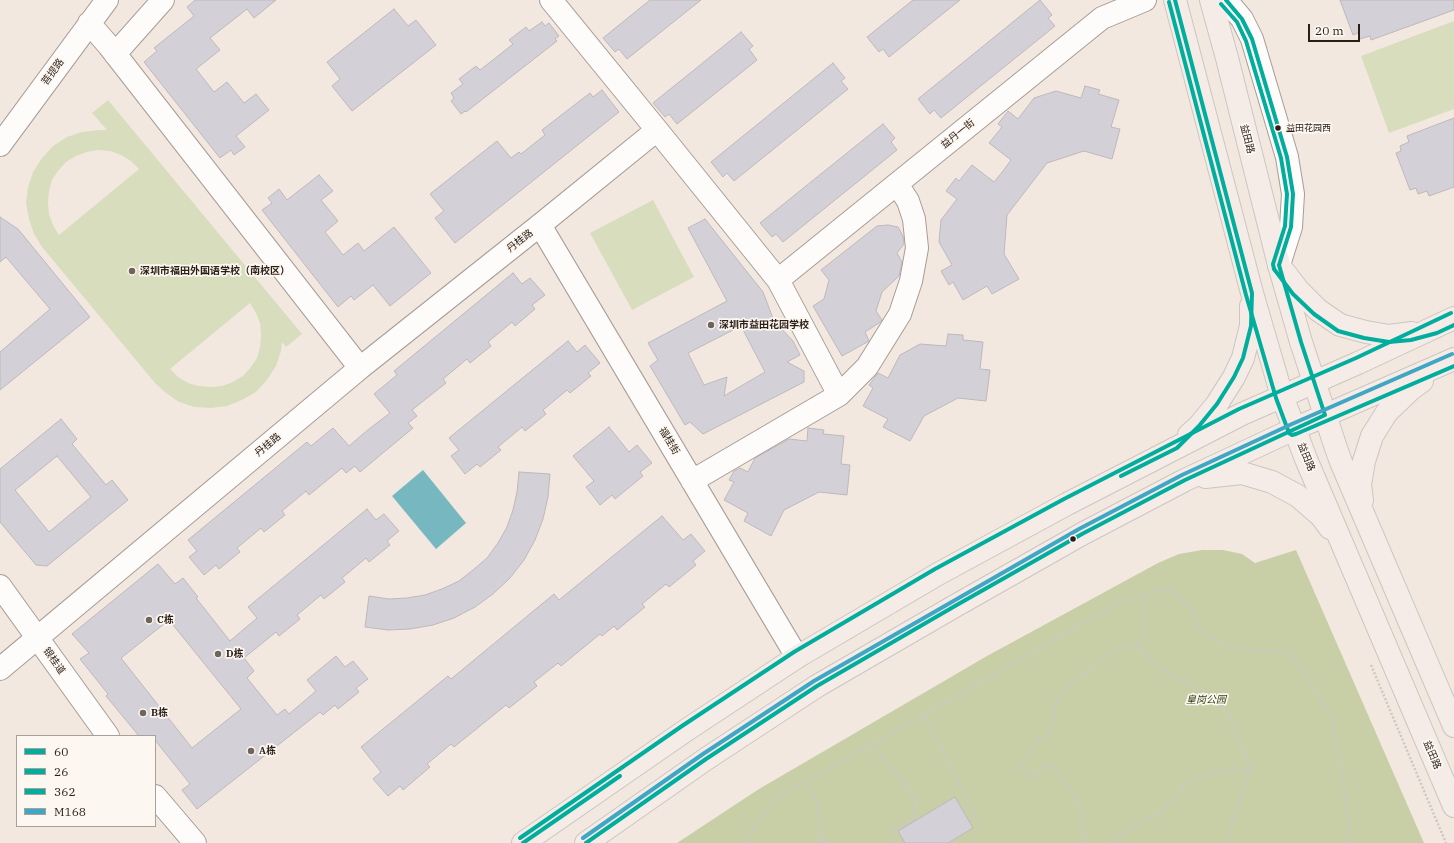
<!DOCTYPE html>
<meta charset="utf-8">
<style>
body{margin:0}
#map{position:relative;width:1454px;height:843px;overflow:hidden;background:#f2e8e0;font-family:"IBM Plex Serif",serif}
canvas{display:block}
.legend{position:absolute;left:16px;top:735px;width:140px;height:92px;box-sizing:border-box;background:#fdf7f2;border:1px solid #a9a09a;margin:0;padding:5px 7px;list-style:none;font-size:12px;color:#2a1e15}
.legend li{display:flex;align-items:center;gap:8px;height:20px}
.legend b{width:20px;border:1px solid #a9a09a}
.scale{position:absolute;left:1308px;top:24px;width:52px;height:18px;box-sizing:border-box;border:2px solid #2a1e15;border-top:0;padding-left:5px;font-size:12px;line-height:14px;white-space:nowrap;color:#2a1e15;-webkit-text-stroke:3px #fdf7f2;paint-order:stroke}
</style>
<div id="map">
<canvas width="1454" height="843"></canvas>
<ul class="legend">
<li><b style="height:5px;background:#01ad9c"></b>60</li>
<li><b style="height:5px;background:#01ad9c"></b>26</li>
<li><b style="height:5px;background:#01ad9c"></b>362</li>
<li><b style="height:5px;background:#3fa6c4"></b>M168</li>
</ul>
<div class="scale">20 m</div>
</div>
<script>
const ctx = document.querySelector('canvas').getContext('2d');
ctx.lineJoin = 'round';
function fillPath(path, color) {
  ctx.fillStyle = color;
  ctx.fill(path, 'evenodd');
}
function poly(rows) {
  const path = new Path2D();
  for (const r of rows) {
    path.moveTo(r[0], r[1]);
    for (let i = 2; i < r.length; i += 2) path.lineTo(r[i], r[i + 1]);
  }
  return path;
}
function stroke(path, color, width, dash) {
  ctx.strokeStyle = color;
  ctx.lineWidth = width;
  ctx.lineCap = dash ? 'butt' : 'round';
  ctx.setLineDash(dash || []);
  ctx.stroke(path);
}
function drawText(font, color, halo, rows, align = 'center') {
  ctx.font = font + ' "IBM Plex Serif","Noto Sans SC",serif';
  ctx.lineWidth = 3.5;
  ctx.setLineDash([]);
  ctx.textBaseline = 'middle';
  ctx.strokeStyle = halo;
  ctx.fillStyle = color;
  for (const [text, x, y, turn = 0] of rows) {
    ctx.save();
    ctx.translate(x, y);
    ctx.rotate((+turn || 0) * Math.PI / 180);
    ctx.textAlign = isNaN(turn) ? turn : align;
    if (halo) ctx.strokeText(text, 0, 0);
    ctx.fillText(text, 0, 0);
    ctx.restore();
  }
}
fillPath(poly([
 [1454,21,1454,109,1389,133,1361,56],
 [108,100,302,334,286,347,282,342,281,351,276,366,267,380,256,392,242,400,227,406,211,408,195,407,179,402,166,393,155,383,42,247,34,234,29,219,26,203,28,187,33,172,42,158,53,146,67,137,82,132,98,130,107,130,92,113],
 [98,150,110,151,121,155,131,161,139,169,59,235,53,225,49,214,48,203,49,191,52,180,58,171,66,162,76,156,87,152],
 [250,303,256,313,260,323,261,335,260,347,257,358,251,367,243,376,233,382,222,386,211,387,199,386,188,383,178,377,170,369],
 [653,200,694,277,632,310,590,233]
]), '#d8debd');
fillPath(poly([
 [1202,550,1223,550,1242,554,1255,563,1296,550,1424,843,677,843,759,789,987,656,1158,563,1179,554]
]), '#c8cfa7');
fillPath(poly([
 [423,470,466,523,436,549,392,496]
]), '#77b7c0');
const building = poly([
 [195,0,276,0,254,18,247,9,210,38,220,50,196,69,214,92,227,82,244,103,256,94,269,110,236,136,245,147,234,155,231,150,220,158,144,62,157,51,154,48,194,16,187,7,195,0],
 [650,0,701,0,627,59,619,49,615,52,603,38,650,0],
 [913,0,960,0,889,57,883,49,879,52,867,37,913,0],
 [1040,0,1052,15,1048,18,1055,26,941,118,934,110,930,114,918,99,1040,0],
 [1340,0,1454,0,1454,10,1371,40,1370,36,1360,39,1358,33,1353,35,1340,0],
 [394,9,408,26,416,20,436,45,352,111,332,86,340,79,327,62,394,9],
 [542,22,545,26,549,23,559,36,555,39,557,41,466,112,465,111,461,114,451,101,454,98,451,93,463,84,459,79,476,66,480,70,498,56,513,44,509,40,526,27,529,31,542,22],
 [741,32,753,46,749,49,757,60,677,124,669,114,665,117,653,103,741,32],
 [833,63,845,78,841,81,848,89,734,181,727,173,723,177,711,162,833,63],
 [1085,86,1100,90,1098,94,1119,100,1111,127,1120,129,1112,159,1084,151,1047,163,1007,215,1004,254,1019,279,992,294,987,286,963,300,953,282,949,285,941,271,952,265,939,242,941,220,957,199,946,191,956,178,959,181,972,165,994,182,1003,171,1011,160,989,143,1002,127,998,124,1008,111,1018,119,1034,98,1056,91,1081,98,1085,86],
 [602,90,619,112,455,243,435,218,444,211,430,194,497,141,511,158,519,152,521,154,545,135,542,130,590,93,593,97,602,90],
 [1454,118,1454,187,1429,196,1427,191,1418,194,1416,188,1410,190,1396,153,1401,151,1400,146,1409,142,1407,136,1454,118],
 [883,124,895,138,891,142,897,150,783,242,776,234,772,237,760,223,883,124],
 [319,175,333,191,321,200,338,221,325,232,343,255,358,243,364,251,394,227,431,273,390,306,373,285,354,300,351,296,338,307,262,210,272,203,268,198,279,189,287,200,319,175],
 [0,217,18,229,90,317,0,390,0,352,50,309,6,257,0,262,0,217],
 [705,219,763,292,774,321,793,341,800,355,787,362,804,371,804,382,703,434,690,422,685,425,650,366,658,360,648,343,727,301,688,228,705,219],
 [741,326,765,372,724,396,727,377,704,385,688,353,741,326],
 [888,225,898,227,903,236,904,244,897,253,902,262,899,276,882,292,876,311,882,320,879,323,865,332,869,341,842,356,813,306,824,299,829,280,821,270,877,226,888,225],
 [513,273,522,284,530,278,545,295,532,305,535,309,515,326,512,322,488,342,491,346,470,363,467,359,443,379,446,383,412,410,417,416,408,423,413,428,360,472,355,466,346,473,342,468,309,495,306,491,282,511,285,515,264,532,261,528,237,548,240,552,219,569,216,565,204,575,189,557,197,551,188,540,307,442,311,446,333,428,349,446,369,429,390,413,374,394,397,375,394,371,513,273],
 [948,334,963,335,963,340,983,342,980,369,990,370,986,401,958,398,924,416,910,441,883,427,888,419,863,406,873,388,869,385,878,373,888,378,900,355,920,344,946,346,948,334],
 [568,341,577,352,585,345,600,363,588,373,591,376,570,393,567,390,543,410,546,414,525,431,522,427,498,447,501,450,480,467,477,464,465,474,451,456,459,450,449,438,568,341],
 [61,419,77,439,72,444,106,485,112,480,128,500,47,566,36,565,0,522,0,469,61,419],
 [57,456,91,497,49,532,15,490,57,456],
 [609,427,629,452,637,445,652,463,640,472,643,476,615,499,612,495,600,505,586,487,594,481,573,456,609,427],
 [808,428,824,430,823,434,844,436,841,464,850,465,847,495,819,492,784,510,771,536,744,521,748,513,724,500,734,482,729,480,734,471,740,468,748,472,755,458,789,439,807,441,808,428],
 [519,472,550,474,548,497,543,519,535,540,524,560,510,578,493,594,475,607,454,618,433,625,410,629,388,630,365,627,369,596,389,599,407,598,425,595,442,589,459,581,473,570,487,558,498,543,507,527,513,510,517,492,519,472],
 [367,509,376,520,384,514,399,531,387,541,390,545,369,562,366,558,342,578,345,582,324,599,321,595,297,615,300,619,279,636,276,632,244,658,254,671,247,678,277,715,285,709,289,714,316,691,307,680,336,656,345,667,353,661,368,679,356,688,359,692,338,709,335,705,323,715,320,712,197,809,182,790,190,784,155,740,155,736,139,736,106,696,108,694,80,659,89,653,72,634,158,564,175,584,183,578,198,597,196,598,230,641,257,618,248,607,367,509],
 [169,620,241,709,192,748,121,658,169,620],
 [662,516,683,540,691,534,705,551,693,561,696,565,669,587,666,584,642,604,645,607,617,630,614,626,602,636,600,634,561,666,558,663,534,682,537,686,509,708,506,705,454,747,451,744,427,764,430,767,403,790,400,786,388,796,373,779,381,772,361,747,448,676,451,679,554,594,559,600,662,516],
 [955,797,973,828,948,843,905,843,898,831,955,797]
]);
fillPath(building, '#d4d0d8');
stroke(building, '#bdb8bb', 1);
const minor = poly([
 [551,0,657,130,778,280,839,395],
 [1226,0,1242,19,1252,39,1287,157,1293,194,1291,227,1279,265],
 [89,23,109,46,360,368],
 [115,54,163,0],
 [0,145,107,0],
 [540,225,797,657],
 [778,280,1102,18,1145,0],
 [692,481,839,395,867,367,900,314,911,281,917,248,914,219,908,201,897,184],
 [0,586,108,736],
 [0,669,360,368,540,225,657,130],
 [155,796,195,843]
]);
const major = poly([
 [1175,0,1252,293,1282,396,1306,459,1454,806],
 [1211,0,1227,58,1279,265,1301,342,1336,448,1341,462,1454,726],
 [1285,273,1298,290,1318,310,1340,325,1366,332,1389,336,1412,333],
 [1189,435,1199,426,1217,404,1234,377,1243,358,1251,326,1251,306],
 [1205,477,1242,473,1272,482,1298,496,1321,516,1330,528],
 [1362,500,1360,485,1364,461,1372,436,1387,412,1411,389,1422,381],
 [523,843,685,731,797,657,938,574,1067,504,1242,414,1358,363,1454,318],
 [586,843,706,759,817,686,955,606,1082,534,1185,480,1294,429,1454,359]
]);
stroke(minor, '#a79d96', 24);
stroke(major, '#cbc6c1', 24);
stroke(poly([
 [1137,649,1145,627,1144,594],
 [1371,665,1446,843],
 [924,715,982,829],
 [870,744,899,776,916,801,914,818,890,832,896,843],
 [806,780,819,806,821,839,818,843],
 [821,839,830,843],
 [748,843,748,836,776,798,924,715,1121,601,1168,588,1189,605,1200,629,1222,645,1256,650,1290,653,1331,715,1342,772,1349,825,1349,843],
 [1084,843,1085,835,1080,809,1068,786,1053,766,1045,765,1030,777,1020,767,1039,738,1050,734,1056,702,1076,680,1102,659,1125,644,1145,653,1172,677,1200,690,1228,713,1251,769,1231,825,1227,843],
 [1111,843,1119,835,1161,812,1187,783,1215,772,1251,769]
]), '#ccc8c5', 2.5, [2, 2]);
stroke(minor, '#fdfcfa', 22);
stroke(major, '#f5ece8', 22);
stroke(poly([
 [1121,476,1177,448,1199,426,1217,404,1234,377,1243,358,1251,326,1252,293,1175,0],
 [523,843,620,776],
 [586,843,706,759,817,686,955,606,1082,534,1185,480,1325,415,1301,342,1279,265,1291,227,1293,194,1287,157,1252,39,1242,19,1226,0]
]), '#01ad9c', 4);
stroke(poly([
 [1169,2,1246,295,1276,398,1289,433,1292,435,1296,434,1454,366],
 [1221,4,1237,22,1246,41,1281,158,1287,194,1285,226,1273,264,1274,269,1293,294,1314,314,1338,331,1364,338,1389,342,1411,340,1437,333,1454,325]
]), '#01ad9c', 4);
stroke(poly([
 [520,838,682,726,794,652,935,569,1064,499,1239,409,1356,358,1451,313]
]), '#01ad9c', 4);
stroke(poly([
 [583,838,703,754,814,681,1079,529,1182,475,1292,424,1452,354]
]), '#3fa6c4', 4);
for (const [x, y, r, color] of [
 [1278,128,3.5,"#2a1e15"],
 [132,271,4,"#70655c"],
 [711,325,4,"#70655c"],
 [1073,539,3.5,"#2a1e15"],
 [149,620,4,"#70655c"],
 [218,654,4,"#70655c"],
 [143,713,4,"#70655c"],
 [251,751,4,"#70655c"]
]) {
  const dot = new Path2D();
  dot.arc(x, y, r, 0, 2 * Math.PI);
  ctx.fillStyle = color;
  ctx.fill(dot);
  stroke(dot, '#fdf7f2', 1.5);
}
drawText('9px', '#2a1e15', '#fdf7f2', [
 ["益田花园西",1286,128]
], 'left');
drawText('10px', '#2a1e15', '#fdf7f2', [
 ["菩提路",53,72,-54],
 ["益丹一街",958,134,-39],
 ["益田路",1247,139,76],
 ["丹桂路",520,241,-38],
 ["福桂街",669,441,59],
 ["丹桂路",268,445,-40],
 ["益田路",1306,457,68],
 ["银桂道",54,661,55],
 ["益田路",1432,755,67]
]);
drawText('bold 10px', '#2a1e15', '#fdf7f2', [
 ["深圳市福田外国语学校（南校区）",140,271],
 ["深圳市益田花园学校",719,325],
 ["C栋",157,620],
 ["D栋",226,654],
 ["B栋",151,713],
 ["A栋",259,751]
], 'left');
drawText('italic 10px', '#344211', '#fdf7f2', [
 ["皇岗公园",1206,700]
]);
</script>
